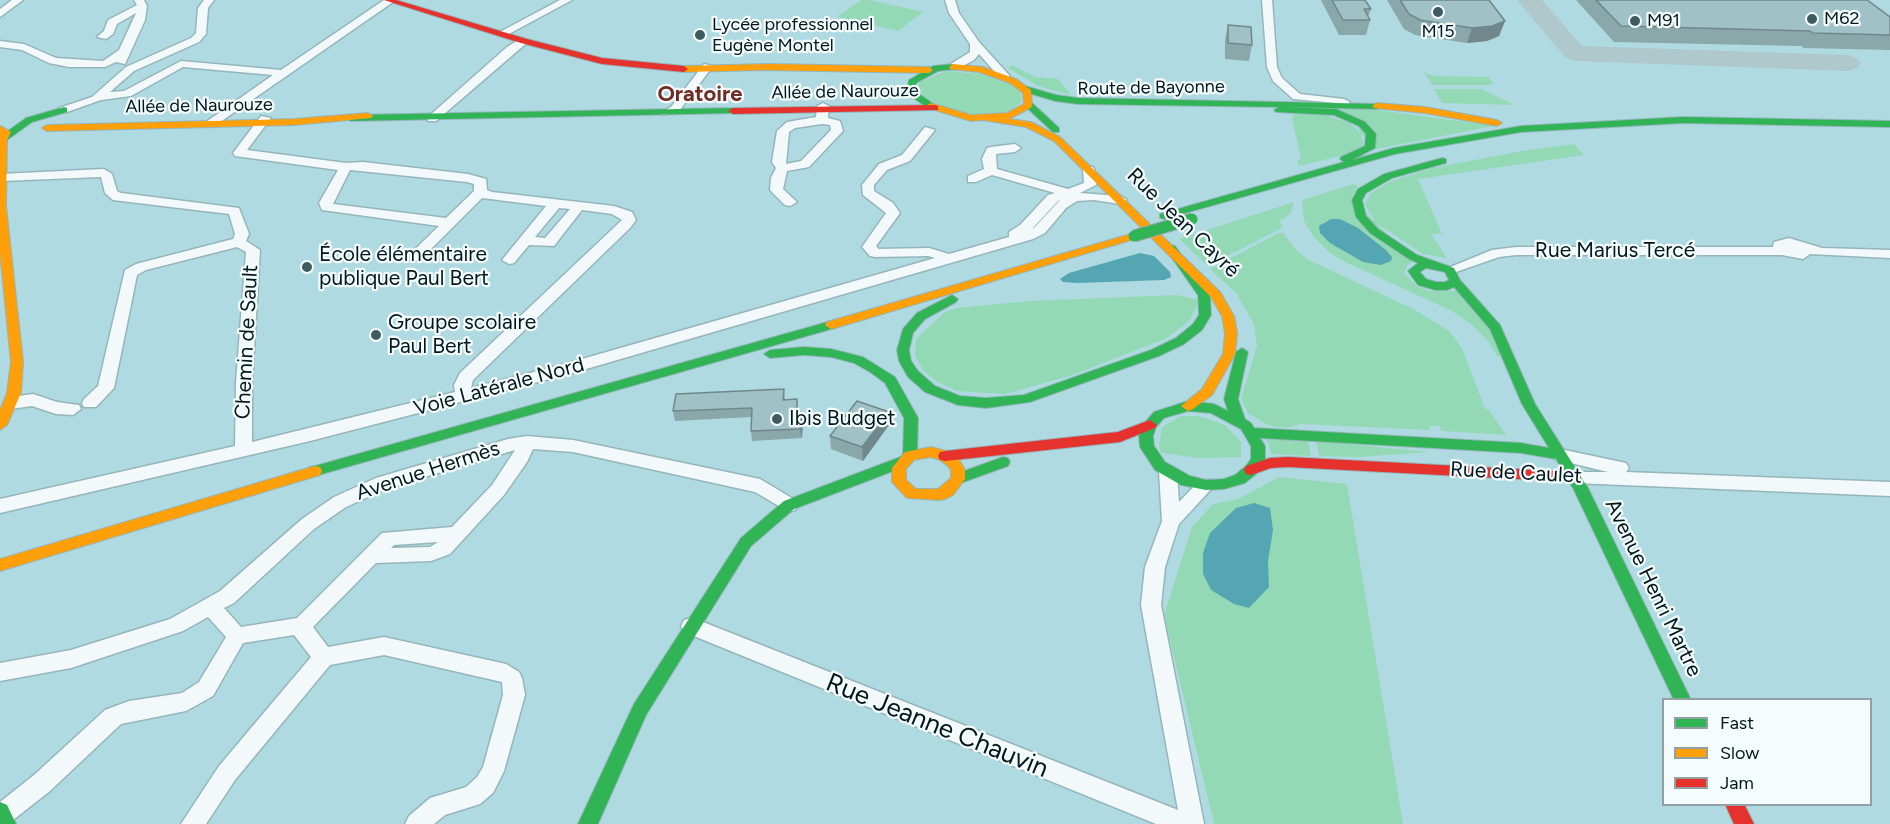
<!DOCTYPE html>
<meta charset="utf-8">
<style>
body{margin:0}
#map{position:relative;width:1890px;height:824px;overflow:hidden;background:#b0dae1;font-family:Figtree,sans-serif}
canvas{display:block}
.legend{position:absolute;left:1662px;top:698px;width:210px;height:108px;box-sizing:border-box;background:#f5fcfd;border:2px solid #93a0a3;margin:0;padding:8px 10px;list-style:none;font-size:18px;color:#01171b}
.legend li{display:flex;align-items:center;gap:12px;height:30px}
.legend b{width:30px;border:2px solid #93a0a3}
</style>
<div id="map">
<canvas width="1890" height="824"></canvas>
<ul class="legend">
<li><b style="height:8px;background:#30b455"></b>Fast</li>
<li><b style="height:8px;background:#ff9f0a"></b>Slow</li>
<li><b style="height:8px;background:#e5322d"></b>Jam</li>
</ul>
</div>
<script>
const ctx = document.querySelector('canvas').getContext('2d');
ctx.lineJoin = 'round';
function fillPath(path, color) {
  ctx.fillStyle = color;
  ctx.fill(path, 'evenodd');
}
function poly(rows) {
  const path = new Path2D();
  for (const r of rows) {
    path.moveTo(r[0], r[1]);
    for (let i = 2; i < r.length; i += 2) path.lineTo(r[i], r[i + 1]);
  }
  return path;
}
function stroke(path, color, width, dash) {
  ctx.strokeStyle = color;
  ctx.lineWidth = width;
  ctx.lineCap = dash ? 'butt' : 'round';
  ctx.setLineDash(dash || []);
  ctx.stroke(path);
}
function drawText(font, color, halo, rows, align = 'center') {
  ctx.font = font + ' Figtree,sans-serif';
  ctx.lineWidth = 4.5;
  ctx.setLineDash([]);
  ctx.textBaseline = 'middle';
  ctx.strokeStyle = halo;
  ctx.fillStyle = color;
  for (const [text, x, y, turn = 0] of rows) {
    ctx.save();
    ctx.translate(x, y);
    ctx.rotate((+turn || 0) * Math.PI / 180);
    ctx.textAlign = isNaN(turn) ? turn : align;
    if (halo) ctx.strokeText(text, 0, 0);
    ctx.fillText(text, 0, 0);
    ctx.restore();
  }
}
fillPath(poly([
 [861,0,870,0,923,12,898,31,837,17],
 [1012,65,1035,77,1058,79,1071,95,1038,86,1008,68],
 [946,71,982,74,1010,84,1020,92,1022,101,1011,111,978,116,951,110,921,95,918,89,920,82],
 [1424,72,1435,76,1488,77,1493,83,1489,85,1432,85],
 [1434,89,1481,89,1515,105,1442,103],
 [1364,108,1494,126,1376,149,1337,110],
 [1295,112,1317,112,1358,126,1364,146,1348,154,1298,166,1298,160,1301,158,1292,119],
 [1574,144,1584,155,1418,179,1442,234,1431,234,1447,258,1423,254,1375,222,1365,204,1371,193,1389,182,1433,168,1522,151],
 [1353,184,1358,186,1351,198,1414,261,1408,265,1404,273,1417,286,1430,291,1456,291,1485,321,1502,357,1497,356,1488,341,1471,324,1452,311,1343,261,1330,253,1314,237,1304,221,1302,200],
 [1294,202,1291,213,1280,221,1282,228,1211,264,1207,265,1179,239],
 [1279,233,1283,233,1296,250,1309,260,1415,310,1449,331,1462,348,1485,409,1488,409,1506,435,1441,431,1440,426,1429,426,1430,430,1300,424,1288,428,1270,426,1249,414,1241,399,1257,346,1254,324,1236,293,1210,269],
 [1177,295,1199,300,1190,320,1167,338,1073,375,1005,394,957,391,936,381,923,370,915,356,916,339,945,312,957,308,1029,301],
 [1181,416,1199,416,1225,425,1241,442,1241,457,1199,458,1161,453,1159,446,1162,427],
 [1267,438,1308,441,1311,456,1271,454],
 [1316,441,1429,452,1359,457,1319,456],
 [1279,477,1347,484,1403,824,1214,824,1164,615,1192,527,1213,504,1238,499]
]), '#94d9b5');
fillPath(poly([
 [1331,219,1340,219,1358,228,1386,250,1392,257,1391,261,1381,265,1363,262,1330,243,1320,233,1319,226],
 [1140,253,1154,256,1170,272,1171,277,1164,280,1077,283,1063,282,1060,279,1069,273],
 [1254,503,1270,508,1273,530,1268,561,1269,587,1249,608,1234,604,1211,590,1203,574,1203,553,1210,533,1236,508]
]), '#53a6b2');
fillPath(poly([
 [1517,0,1542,0,1582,46,1848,55,1857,58,1861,63,1857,68,1848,71,1575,61,1566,58,1517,0]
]), '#aec8cc');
const street = poly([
 [12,0,23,0,0,17,0,9,12,0],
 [134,0,144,0,147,6,145,20,125,64,116,62,105,67,69,67,49,63,22,50,0,47,0,41,24,44,56,58,103,61,119,50,136,13,117,24,113,34,106,39,97,37,104,31,108,20,137,5,134,0],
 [204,0,214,0,208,8,206,34,199,42,134,71,110,92,124,91,181,61,281,70,384,0,396,0,213,127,203,124,273,75,183,67,131,96,101,100,67,112,59,112,59,108,92,97,126,67,191,38,196,33,198,8,204,0],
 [560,0,572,0,505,36,496,34,560,0],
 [945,0,955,0,959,13,979,42,1009,75,1009,79,1001,79,979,54,974,60,957,69,949,69,949,65,970,52,970,44,949,13,945,0],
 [1262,0,1272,0,1277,67,1282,78,1300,94,1344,99,1350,102,1348,104,1293,99,1273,81,1267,67,1262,0],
 [520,39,529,41,436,121,428,121,428,117,507,47,520,39],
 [704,64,713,66,679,111,663,115,663,111,671,107,704,64],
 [823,103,829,106,828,118,840,121,843,131,809,167,787,171,783,189,797,202,790,206,785,205,770,190,771,178,776,168,772,162,777,131,787,122,816,117,817,106,823,103],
 [822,124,830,125,831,130,801,161,786,164,789,132,795,128,822,124],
 [261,116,271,118,247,150,346,163,363,162,468,174,486,179,487,190,492,192,614,206,632,212,636,220,630,228,473,380,471,388,561,365,935,258,928,256,875,257,870,256,862,247,886,213,863,195,862,185,879,164,902,155,925,127,935,130,910,161,887,170,874,185,874,191,893,203,900,213,876,246,879,249,929,248,949,254,1009,237,1009,232,1020,225,1048,195,1055,193,992,175,976,182,968,182,968,176,984,169,982,159,987,148,991,147,1015,144,1021,148,1015,152,996,154,997,169,1068,189,1084,183,1083,170,1085,167,1093,167,1098,178,1096,185,1080,193,1120,196,1127,200,1120,204,1094,200,1077,201,1066,208,1045,233,1033,239,569,374,310,441,0,513,0,499,235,446,236,382,246,252,237,247,146,270,137,275,114,388,96,407,84,407,82,403,84,399,98,386,125,270,136,264,233,239,235,234,229,214,113,200,105,193,101,177,2,181,0,174,104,169,112,174,117,191,121,193,239,208,249,234,246,241,260,250,252,382,252,442,455,392,454,385,460,373,622,220,612,214,582,210,554,246,529,245,514,263,509,264,502,260,546,206,482,198,420,260,410,260,410,254,439,226,322,210,319,203,338,170,235,156,233,153,261,116],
 [350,170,467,182,474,184,474,191,446,218,333,204,350,170],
 [1060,200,1035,227,1032,229,1058,201,1060,200],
 [559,208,570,209,545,238,535,237,559,208],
 [1789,238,1822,248,1890,250,1890,258,1810,254,1803,259,1782,255,1516,255,1499,257,1450,274,1443,270,1492,250,1516,247,1773,247,1774,242,1789,238],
 [33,394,57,402,79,405,81,409,73,415,56,414,32,406,11,409,3,403,11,397,33,394],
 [527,436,573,440,760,479,795,500,798,505,795,510,789,512,755,492,573,452,533,449,527,462,504,495,450,554,431,561,376,563,313,627,328,647,384,637,506,664,519,672,522,678,525,695,504,771,493,793,480,804,445,815,434,824,405,824,409,816,430,798,466,787,477,777,483,767,503,695,502,682,384,655,330,665,235,780,206,824,181,824,219,766,311,657,294,635,243,643,213,696,186,711,121,724,50,791,8,824,0,824,0,802,34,775,105,710,129,701,182,693,199,682,226,637,208,617,183,631,71,668,0,681,0,663,71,650,170,619,220,591,302,519,334,497,376,478,508,439,527,436],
 [515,450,492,485,452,527,382,533,297,618,241,627,224,608,234,603,314,529,346,507,388,488,515,450],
 [438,542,430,547,391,548,394,545,438,542],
 [1560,449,1626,463,1629,468,1626,472,1890,482,1890,496,1574,483,1568,482,1565,477,1568,472,1608,472,1554,459,1551,455,1554,451,1560,449],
 [1168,466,1174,467,1177,472,1179,502,1200,480,1212,480,1215,485,1179,524,1165,567,1161,605,1204,824,1156,824,684,632,681,626,684,620,691,618,698,620,1178,810,1141,605,1145,567,1162,521,1159,472,1162,467,1168,466]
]);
const fast = poly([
 [953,64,957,67,956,69,938,71,916,83,916,92,934,104,934,108,928,108,906,93,909,80,933,66,953,64],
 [1025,86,1056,95,1078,98,1380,104,1382,106,1377,109,1280,107,1336,109,1365,122,1376,134,1375,148,1352,160,1394,148,1521,126,1683,117,1890,121,1890,127,1683,123,1521,132,1395,154,1164,219,1160,218,1160,214,1344,162,1340,159,1341,157,1365,146,1366,134,1359,126,1334,115,1276,112,1274,110,1279,107,1078,104,1055,101,1022,91,1022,87,1025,86],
 [1026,103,1032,103,1059,128,1059,132,1053,132,1026,107,1026,103],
 [64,107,67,108,67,112,32,122,7,140,0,139,1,136,26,118,64,107],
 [733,108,736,109,736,113,351,121,346,118,351,115,733,108],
 [1442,158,1446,159,1446,163,1392,178,1366,193,1362,200,1366,216,1378,229,1417,255,1454,268,1460,280,1500,325,1535,404,1588,488,1691,700,1674,700,1574,490,1556,459,1521,453,1260,438,1265,446,1265,459,1256,474,1245,483,1224,489,1206,490,1181,485,1155,470,1140,447,1139,436,1143,425,1154,412,1188,401,1214,404,1228,411,1224,399,1236,352,1242,348,1248,352,1238,399,1245,419,1251,423,1254,428,1521,443,1549,448,1522,404,1490,329,1454,287,1447,290,1435,290,1418,285,1408,271,1418,263,1409,259,1370,233,1356,217,1352,200,1358,189,1384,174,1442,158],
 [1426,268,1445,272,1449,280,1445,282,1436,282,1426,279,1420,272,1426,268],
 [1188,411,1211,413,1241,429,1251,446,1251,459,1246,466,1235,475,1224,479,1206,480,1190,476,1165,462,1154,446,1153,436,1156,427,1164,418,1188,411],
 [1171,245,1175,246,1210,295,1211,315,1202,330,1184,344,1159,356,1030,402,986,408,958,405,925,392,908,377,899,361,897,350,903,329,917,313,952,295,958,299,956,302,925,319,913,333,909,350,911,361,918,371,935,386,960,396,986,398,1024,395,1151,350,1176,338,1193,324,1199,315,1198,295,1165,248,1171,245],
 [831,321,835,322,837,325,835,328,315,476,310,475,308,471,310,467,315,466,831,321],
 [804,347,831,349,863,357,895,377,918,418,917,456,909,465,794,509,751,546,646,715,598,824,578,824,634,704,741,538,784,501,903,456,904,418,885,383,870,372,854,363,831,357,804,355,770,358,764,354,770,350,804,347],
 [1003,457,1008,458,1010,462,1008,466,958,484,953,483,951,479,953,475,1003,457],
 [0,802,7,805,16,824,0,824,0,802]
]);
const slow = poly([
 [771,64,929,67,933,70,929,73,765,70,684,72,680,69,684,66,771,64],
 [953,64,983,67,1016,79,1031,90,1032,107,1009,119,1031,122,1060,137,1220,292,1234,316,1237,333,1235,354,1212,395,1193,409,1188,411,1181,406,1202,389,1223,354,1225,333,1222,316,1211,297,1054,141,1026,127,983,120,971,121,928,108,926,106,931,103,971,115,1007,113,1024,104,1023,93,1010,83,979,72,950,69,949,67,953,64],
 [1377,103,1425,107,1497,120,1502,123,1497,126,1425,113,1374,108,1372,106,1377,103],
 [368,113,373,116,371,118,294,125,47,131,42,128,47,125,294,119,368,113],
 [0,126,11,132,7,140,6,206,23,362,21,393,7,425,0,430,0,410,7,393,11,362,0,252,0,126],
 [1134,233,1138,234,1138,238,835,328,831,329,825,325,827,322,1134,233],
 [931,447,950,452,958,458,965,470,965,479,953,495,945,499,940,500,907,498,892,482,892,468,905,452,931,447],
 [931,457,940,460,948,466,951,470,951,478,938,489,916,489,906,480,906,469,914,460,931,457],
 [315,466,320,467,322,471,320,475,0,571,0,559,315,466]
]);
const jam = poly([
 [384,0,396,0,527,39,602,58,684,66,688,69,684,72,602,64,521,43,384,0],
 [935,105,938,106,938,110,733,114,728,111,733,108,935,105],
 [1150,420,1157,425,1155,428,1120,442,945,461,940,460,938,456,940,452,945,451,1118,432,1150,420],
 [1288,457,1574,472,1579,473,1581,477,1579,481,1574,482,1288,467,1271,468,1251,475,1246,474,1244,470,1246,466,1270,458,1288,457],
 [1725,804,1744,804,1754,824,1734,824,1725,804]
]);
stroke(street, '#94b6bb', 3);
stroke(fast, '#94b6bb', 2);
stroke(slow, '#94b6bb', 2);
stroke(jam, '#94b6bb', 2);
fillPath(street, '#f3f9fa');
fillPath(fast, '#30b455');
fillPath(slow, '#ff9f0a');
fillPath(jam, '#e5322d');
const fastBridge = poly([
 [1134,236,1192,219]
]);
stroke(fastBridge, '#96a3ad', 13, []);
stroke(fastBridge, '#30b455', 11);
fillPath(poly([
 [1321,0,1365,0,1371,9,1368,17,1370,20,1366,35,1339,35],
 [1387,0,1489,0,1505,21,1499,36,1487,41,1467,43,1415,35,1404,29],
 [1576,0,1867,0,1890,17,1890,50,1804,48,1801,46,1614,42],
 [1228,25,1252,45,1249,61,1225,59,1225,40],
 [784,389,785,400,797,399,798,412,801,412,803,421,802,438,752,441,751,431,752,417,675,421,673,411],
 [889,425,863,461,831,449,830,436]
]), '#8aa7aa');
fillPath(poly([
 [1505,21,1499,36,1487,41,1467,43,1472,28],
 [801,412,803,421,802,438,800,429],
 [889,412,889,425,863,461,862,447]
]), '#70888b');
const building = poly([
 [1332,0,1365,0,1371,9,1364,9,1370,20,1343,20,1332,0],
 [1400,0,1489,0,1505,21,1492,26,1472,28,1420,20,1409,14,1400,0],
 [1596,0,1867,0,1890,17,1890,35,1813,33,1810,31,1621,26,1596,0],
 [1228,25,1251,27,1252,45,1228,43,1228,25],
 [784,389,783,400,797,399,797,412,801,412,800,429,751,431,752,408,673,411,676,394,784,389],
 [857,401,889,412,862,447,830,436,857,401]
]);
fillPath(building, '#a0c2c6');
stroke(building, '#70888b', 1.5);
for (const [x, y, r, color] of [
 [1438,12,6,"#3e5b60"],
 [1812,19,6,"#3e5b60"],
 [1635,21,6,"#3e5b60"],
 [700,35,6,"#3e5b60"],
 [307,267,6,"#3e5b60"],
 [376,335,6,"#3e5b60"],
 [777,419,6,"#3e5b60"]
]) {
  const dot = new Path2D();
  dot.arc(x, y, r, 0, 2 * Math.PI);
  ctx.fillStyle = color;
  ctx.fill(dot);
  stroke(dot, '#f5fcfd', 2);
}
drawText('18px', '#01171b', '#f5fcfd', [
 ["M62",1824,19],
 ["M91",1647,21],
 ["Lycée professionnel",712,25],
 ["Eugène Montel",712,46],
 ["M15",1438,32,"center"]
], 'left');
drawText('18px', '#01171b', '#f5fcfd', [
 ["Route de Bayonne",1151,88,-1],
 ["Allée de Naurouze",845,92,-1],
 ["Allée de Naurouze",199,106,-1]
]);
drawText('21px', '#01171b', '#f5fcfd', [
 ["Rue Jean Cayré",1183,223,44],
 ["Rue Marius Tercé",1615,251],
 ["Chemin de Sault",247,342,-87],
 ["Voie Latérale Nord",499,387,-15],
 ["Avenue Hermès",428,471,-18],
 ["Rue de Caulet",1516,473,3],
 ["Avenue Henri Martre",1653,588,64]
]);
drawText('21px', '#01171b', '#f5fcfd', [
 ["École élémentaire",319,255],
 ["publique Paul Bert",319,279],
 ["Groupe scolaire",388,323],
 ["Paul Bert",388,347],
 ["Ibis Budget",789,419]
], 'left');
drawText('bold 22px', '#712c23', '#f5fcfd', [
 ["Oratoire",700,95]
]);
drawText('26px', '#01171b', '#f5fcfd', [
 ["Rue Jeanne Chauvin",937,726,22]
]);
</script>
